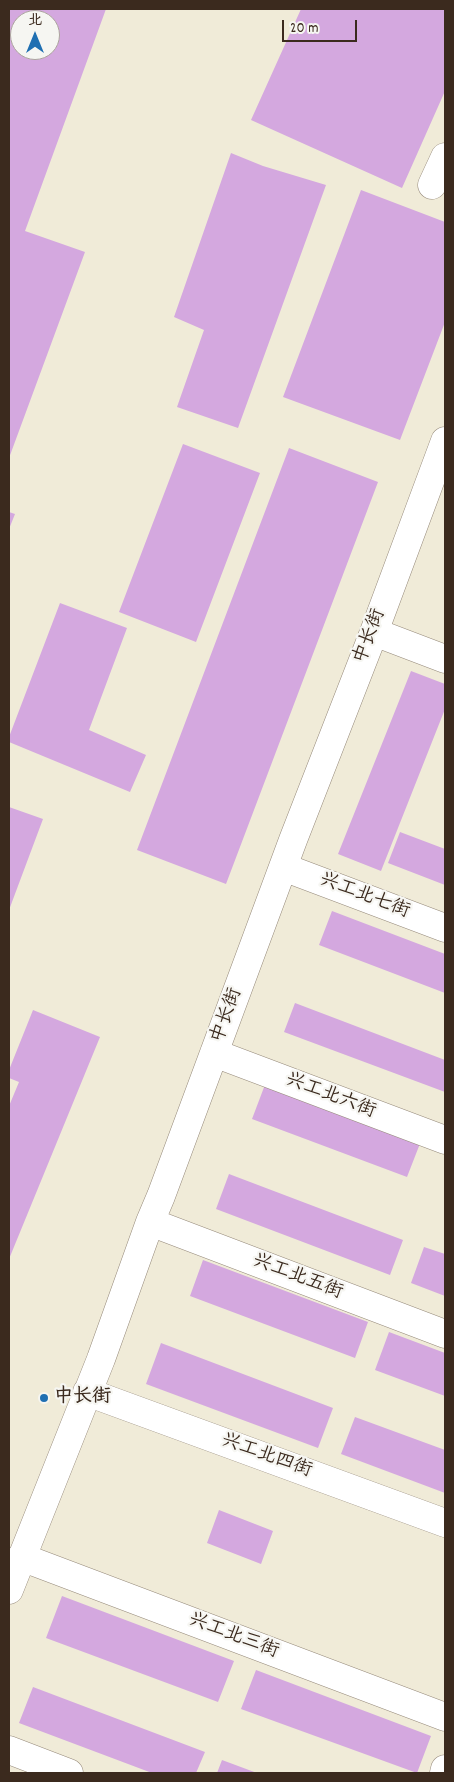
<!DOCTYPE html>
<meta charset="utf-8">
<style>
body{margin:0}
#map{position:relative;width:454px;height:1782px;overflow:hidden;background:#f0ebd8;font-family:Dekko,"LXGW WenKai TC",sans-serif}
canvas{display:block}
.frame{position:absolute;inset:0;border:10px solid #3b2a1e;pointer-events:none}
.north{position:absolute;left:10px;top:10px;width:50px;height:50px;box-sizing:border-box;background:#f6f6f2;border:1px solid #aba49d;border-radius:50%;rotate:0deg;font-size:14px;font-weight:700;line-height:20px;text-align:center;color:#3b2a1e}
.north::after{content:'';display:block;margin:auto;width:18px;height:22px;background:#1f6fb2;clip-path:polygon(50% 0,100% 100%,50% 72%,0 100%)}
.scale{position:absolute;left:282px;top:20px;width:75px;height:22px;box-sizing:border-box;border:2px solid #3b2a1e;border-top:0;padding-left:6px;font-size:15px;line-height:18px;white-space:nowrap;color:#3b2a1e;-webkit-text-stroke:4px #f6f6f2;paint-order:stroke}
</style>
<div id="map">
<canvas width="454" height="1782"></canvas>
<div class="frame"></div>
<div class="north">北</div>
<div class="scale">20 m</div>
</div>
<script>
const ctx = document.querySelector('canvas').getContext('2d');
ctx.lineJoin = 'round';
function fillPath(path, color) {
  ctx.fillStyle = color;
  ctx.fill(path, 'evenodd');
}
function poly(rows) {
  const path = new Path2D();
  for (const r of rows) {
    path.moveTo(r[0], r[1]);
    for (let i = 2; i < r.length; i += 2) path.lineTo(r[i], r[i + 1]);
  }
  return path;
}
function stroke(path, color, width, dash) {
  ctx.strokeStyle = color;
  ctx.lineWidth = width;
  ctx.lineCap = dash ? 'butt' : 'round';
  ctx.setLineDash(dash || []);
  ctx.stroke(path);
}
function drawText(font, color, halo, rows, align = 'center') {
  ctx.font = font + ' Dekko,"LXGW WenKai TC",sans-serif';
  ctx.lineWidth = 4.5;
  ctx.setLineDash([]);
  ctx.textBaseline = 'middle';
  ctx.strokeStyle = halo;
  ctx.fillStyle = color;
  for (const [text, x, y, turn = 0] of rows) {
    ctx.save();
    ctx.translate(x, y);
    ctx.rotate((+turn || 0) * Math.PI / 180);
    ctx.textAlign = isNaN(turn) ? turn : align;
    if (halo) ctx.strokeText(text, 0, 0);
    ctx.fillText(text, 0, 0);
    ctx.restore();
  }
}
fillPath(poly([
 [9,9,106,9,25,231,85,252,9,458],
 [20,20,50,20,50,50,20,50],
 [301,9,445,9,445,91,402,188,251,120],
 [231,153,263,166,326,185,238,428,177,407,204,330,174,317],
 [361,190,445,222,445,322,400,440,283,397],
 [183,444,260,473,196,642,119,612],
 [289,448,378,482,226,884,137,850],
 [9,512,15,514,9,529],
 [60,603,127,628,89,730,146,755,130,792,9,742,9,737],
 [411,671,445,684,445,709,381,871,338,854],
 [9,807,43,819,9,910],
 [400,832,445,849,445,885,388,863],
 [332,911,445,954,445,993,319,945],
 [295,1003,445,1060,445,1092,284,1032],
 [33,1010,100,1037,9,1259,9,1106,19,1082,9,1078,9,1070],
 [266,1082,421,1141,407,1177,252,1119],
 [229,1174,403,1240,390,1275,216,1209],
 [424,1247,445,1254,445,1296,411,1283],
 [203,1260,368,1322,355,1358,190,1296],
 [389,1332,445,1353,445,1396,375,1370],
 [161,1343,333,1408,318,1448,146,1384],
 [355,1417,445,1450,445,1493,341,1454],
 [219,1510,273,1531,261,1564,207,1543],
 [62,1596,234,1661,218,1702,46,1638],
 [256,1670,431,1736,417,1773,241,1709],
 [33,1687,205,1752,196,1773,152,1773,19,1723],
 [222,1760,257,1773,217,1773]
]), '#d4a8df');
const minor = poly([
 [432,185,445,157],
 [374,632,445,659],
 [283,867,445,928],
 [214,1053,445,1140],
 [150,1222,445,1334],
 [87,1392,445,1523],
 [21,1557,445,1717],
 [9,1590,101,1359,150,1222,161,1196,293,840,374,632,445,441],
 [9,1750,69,1773],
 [444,1773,445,1769]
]);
stroke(minor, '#968a7b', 29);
stroke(minor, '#fff', 28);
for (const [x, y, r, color] of [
 [44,1398,5,"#1f6fb2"]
]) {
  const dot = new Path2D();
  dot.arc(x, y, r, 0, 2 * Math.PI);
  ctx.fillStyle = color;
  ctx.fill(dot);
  stroke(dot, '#f6f6f2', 2);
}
drawText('19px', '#3b2a1e', '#f6f6f2', [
 ["中长街",371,637,-69],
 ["兴工北七街",364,897,21],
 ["中长街",228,1016,-70],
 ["兴工北六街",330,1097,21],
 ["兴工北五街",297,1278,21],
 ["兴工北四街",266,1457,20],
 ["兴工北三街",233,1637,21]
]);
drawText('bold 19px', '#3b2a1e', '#f6f6f2', [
 ["中长街",54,1398]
], 'left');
</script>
